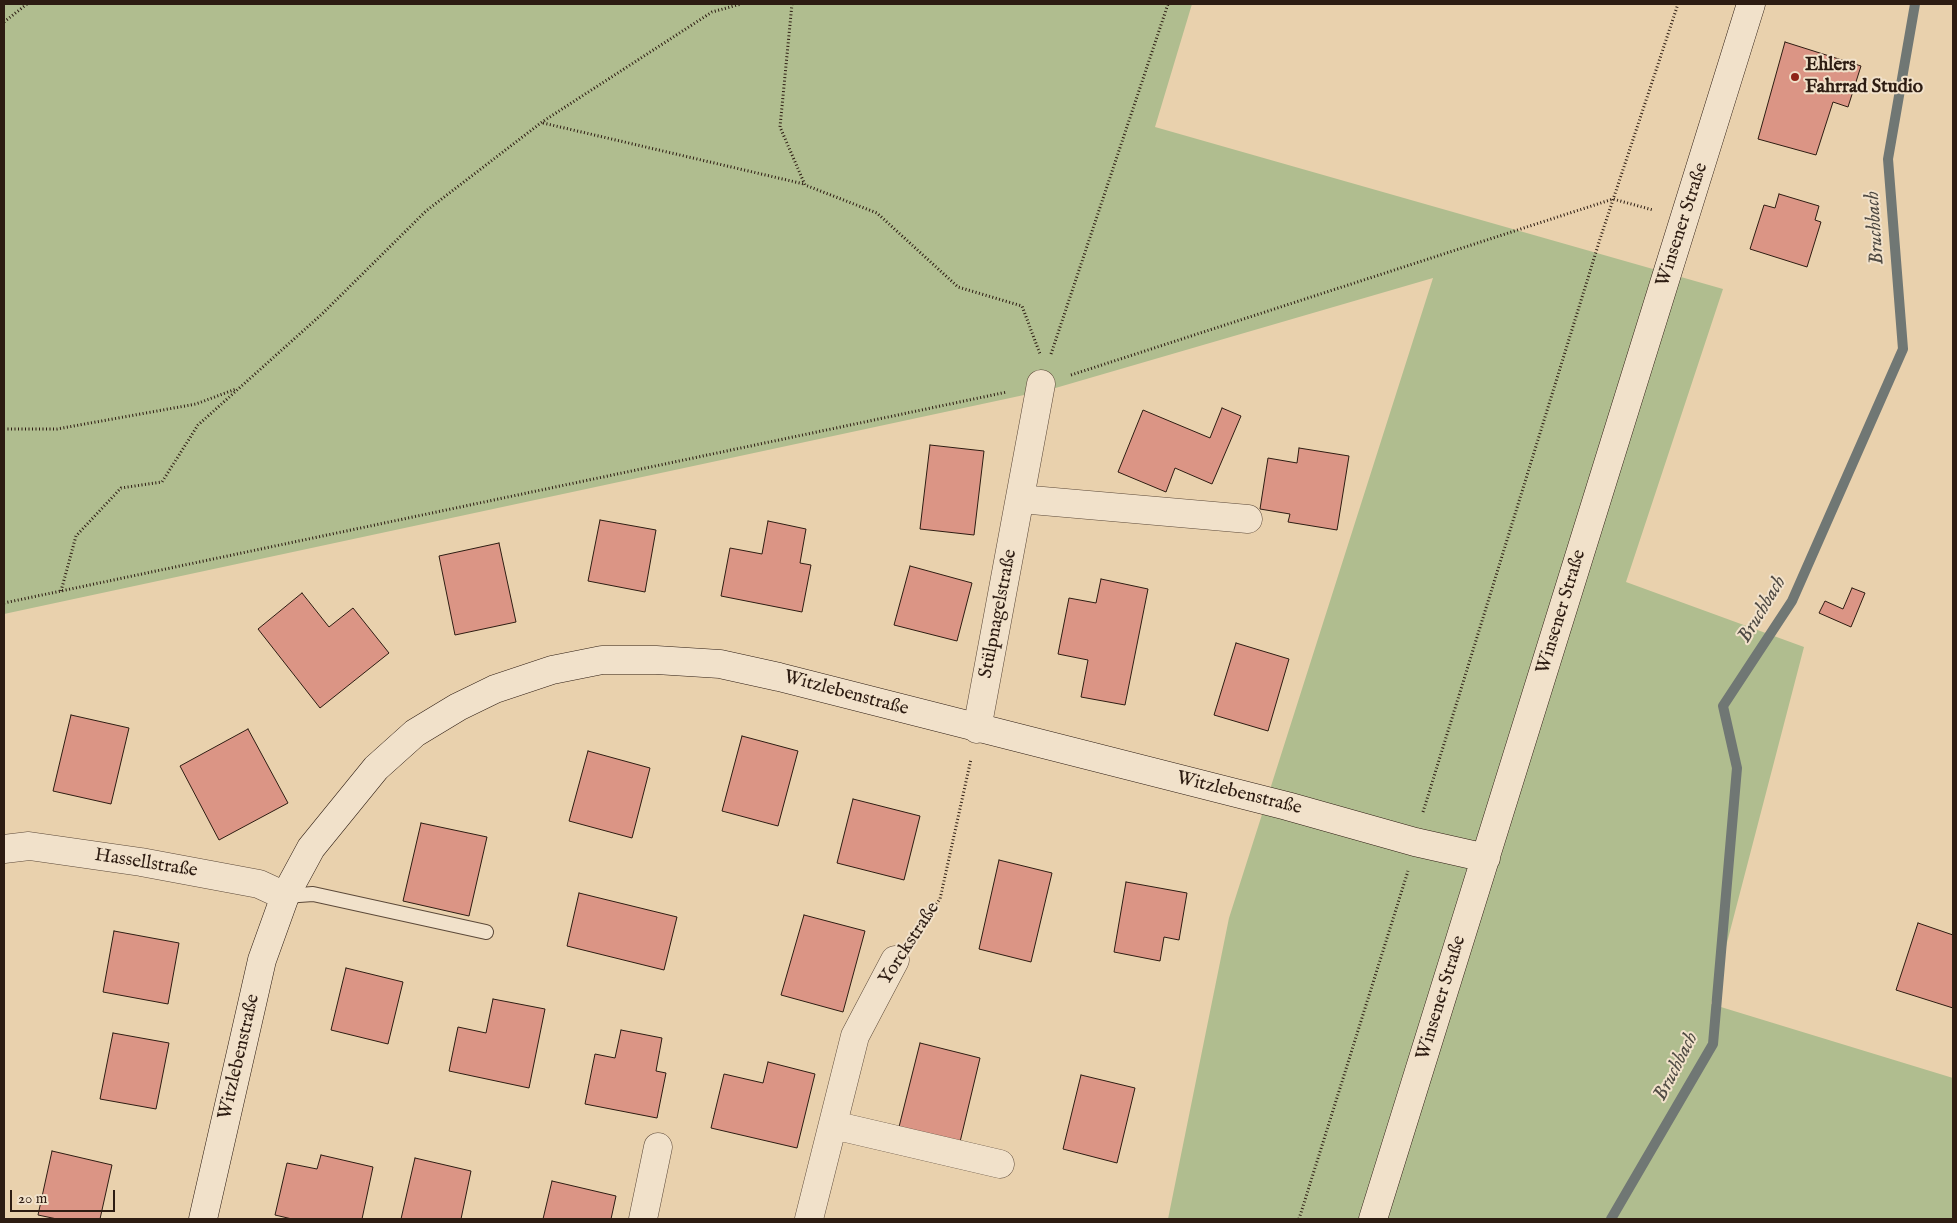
<!DOCTYPE html>
<meta charset="utf-8">
<style>
body{margin:0}
#map{position:relative;width:1957px;height:1223px;overflow:hidden;background:#e9d1ad;font-family:"IM FELL English",serif}
canvas{display:block}
.frame{position:absolute;inset:0;border:5px solid #2d1c12;pointer-events:none}
.scale{position:absolute;left:10px;top:1190px;width:105px;height:22px;box-sizing:border-box;border:2px solid #2d1c12;border-top:0;padding-left:6px;font-size:15px;line-height:18px;white-space:nowrap;color:#2d1c12;-webkit-text-stroke:4px #f1e1ca;paint-order:stroke}
</style>
<div id="map">
<canvas width="1957" height="1223"></canvas>
<div class="frame"></div>
<div class="scale">20 m</div>
</div>
<script>
const ctx = document.querySelector('canvas').getContext('2d');
ctx.lineJoin = 'round';
function fillPath(path, color) {
  ctx.fillStyle = color;
  ctx.fill(path, 'evenodd');
}
function poly(rows) {
  const path = new Path2D();
  for (const r of rows) {
    path.moveTo(r[0], r[1]);
    for (let i = 2; i < r.length; i += 2) path.lineTo(r[i], r[i + 1]);
  }
  return path;
}
function stroke(path, color, width, dash) {
  ctx.strokeStyle = color;
  ctx.lineWidth = width;
  ctx.lineCap = dash ? 'butt' : 'round';
  ctx.setLineDash(dash || []);
  ctx.stroke(path);
}
function drawText(font, color, halo, rows, align = 'center') {
  ctx.font = font + ' "IM FELL English",serif';
  ctx.lineWidth = 4;
  ctx.setLineDash([]);
  ctx.textBaseline = 'middle';
  ctx.strokeStyle = halo;
  ctx.fillStyle = color;
  for (const [text, x, y, turn = 0] of rows) {
    ctx.save();
    ctx.translate(x, y);
    ctx.rotate((+turn || 0) * Math.PI / 180);
    ctx.textAlign = isNaN(turn) ? turn : align;
    if (halo) ctx.strokeText(text, 0, 0);
    ctx.fillText(text, 0, 0);
    ctx.restore();
  }
}
fillPath(poly([
 [4,4,1192,4,1155,127,1723,289,1626,582,1804,647,1711,1004,1953,1078,1953,1219,1168,1219,1229,918,1433,278,1052,389,4,614]
]), '#b0bd8f');
stroke(poly([
 [1611,1219,1713,1044,1737,768,1723,706,1792,601,1903,349,1888,159,1915,4]
]), '#707774', 10);
const building = poly([
 [1785,42,1861,66,1848,107,1833,102,1816,155,1758,139,1785,42],
 [1779,194,1819,206,1815,220,1821,222,1807,267,1750,249,1764,205,1775,208,1779,194],
 [1222,408,1241,416,1212,484,1175,468,1166,492,1118,472,1143,410,1210,438,1222,408],
 [930,445,984,451,974,535,920,529,930,445],
 [1299,448,1349,456,1337,530,1288,522,1290,514,1260,509,1268,458,1297,463,1299,448],
 [600,520,656,530,645,592,588,581,600,520],
 [768,521,806,529,800,563,811,565,802,612,721,596,730,548,762,554,768,521],
 [499,543,516,622,455,635,439,556,499,543],
 [910,566,972,583,957,641,894,625,910,566],
 [1101,579,1148,589,1125,705,1081,697,1088,660,1058,654,1069,598,1096,603,1101,579],
 [1852,588,1865,593,1851,627,1819,613,1825,601,1843,609,1852,588],
 [302,593,329,627,353,608,389,653,320,708,258,629,302,593],
 [1236,643,1289,659,1268,731,1214,715,1236,643],
 [71,715,129,728,111,804,53,791,71,715],
 [248,729,288,803,219,840,180,766,248,729],
 [742,736,798,751,778,826,722,811,742,736],
 [588,751,650,768,632,838,569,821,588,751],
 [853,799,920,816,904,880,837,863,853,799],
 [421,823,487,837,469,916,403,901,421,823],
 [999,860,1052,873,1031,962,979,949,999,860],
 [1126,882,1187,893,1179,940,1164,937,1160,961,1114,952,1126,882],
 [579,893,677,917,664,970,567,946,579,893],
 [804,915,865,931,843,1012,781,995,804,915],
 [1918,923,1953,935,1953,1008,1896,990,1918,923],
 [114,931,179,943,168,1004,103,992,114,931],
 [346,968,403,982,388,1044,331,1030,346,968],
 [493,999,545,1009,529,1088,449,1071,458,1027,486,1033,493,999],
 [621,1030,662,1038,656,1071,666,1073,657,1118,585,1104,595,1054,615,1058,621,1030],
 [113,1033,169,1043,156,1109,100,1099,113,1033],
 [920,1043,980,1058,960,1142,899,1127,920,1043],
 [768,1062,815,1074,797,1148,711,1128,724,1074,763,1083,768,1062],
 [1081,1075,1135,1088,1117,1163,1063,1149,1081,1075],
 [52,1151,112,1165,100,1219,57,1219,38,1215,52,1151],
 [321,1155,373,1167,362,1219,292,1219,275,1215,287,1163,317,1169,321,1155],
 [415,1158,471,1171,461,1219,401,1219,415,1158],
 [552,1181,616,1196,611,1219,543,1219,552,1181]
]);
fillPath(building, '#db9585');
stroke(building, '#2d1c12', 1);
const lane = poly([
 [285,896,313,894,486,932]
]);
const street = poly([
 [1020,499,1248,519],
 [977,729,1041,384],
 [4,849,29,846,141,862,259,884,285,896],
 [833,1125,1000,1164],
 [643,1219,658,1147],
 [809,1219,855,1036,895,960]
]);
const secondary = poly([
 [203,1219,262,960,285,896,311,848,376,768,415,733,458,707,495,689,552,670,602,660,656,660,720,664,779,677,1287,806,1415,842,1486,858],
 [1373,1219,1751,4]
]);
stroke(lane, '#5c4939', 16);
stroke(street, '#5c4939', 29);
stroke(secondary, '#2d1c12', 29);
stroke(poly([
 [792,4,780,127,805,185,877,213,958,287,1022,306,1040,354],
 [4,22,27,4],
 [543,123,804,184],
 [1051,354,1168,4],
 [1071,375,1613,199,1653,210],
 [4,429,57,429,196,404,236,389],
 [61,591,76,536,121,488,162,482,198,425,322,314,426,211,542,122,712,12,741,4],
 [4,603,1007,392],
 [1423,812,1600,239,1678,4],
 [913,935,940,899,971,759],
 [1299,1219,1408,871]
]), '#2d1c12', 3, [1, 2.5]);
stroke(lane, '#f1e1ca', 14);
stroke(street, '#f1e1ca', 28);
stroke(secondary, '#f1e1ca', 28);
for (const [x, y, r, color] of [
 [1795,77,5,"#8f2418"]
]) {
  const dot = new Path2D();
  dot.arc(x, y, r, 0, 2 * Math.PI);
  ctx.fillStyle = color;
  ctx.fill(dot);
  stroke(dot, '#f1e1ca', 2);
}
drawText('bold 19px', '#2d1c12', '#f1e1ca', [
 ["Ehlers",1805,66],
 ["Fahrrad Studio",1805,88]
], 'left');
drawText('19px', '#2d1c12', '#f1e1ca', [
 ["Winsener Straße",1683,225,-72],
 ["Winsener Straße",1562,612,-73],
 ["Stülpnagelstraße",999,614,-79],
 ["Witzlebenstraße",846,694,15],
 ["Witzlebenstraße",1239,794,14],
 ["Hassellstraße",146,864,9],
 ["Yorckstraße",910,944,-57],
 ["Winsener Straße",1442,998,-73],
 ["Witzlebenstraße",240,1057,-77]
]);
drawText('italic 20px', '#4f4a43', '#f1e1ca', [
 ["Bruchbach",1876,228,-94],
 ["Bruchbach",1763,610,-59],
 ["Bruchbach",1677,1067,-63]
]);
</script>
